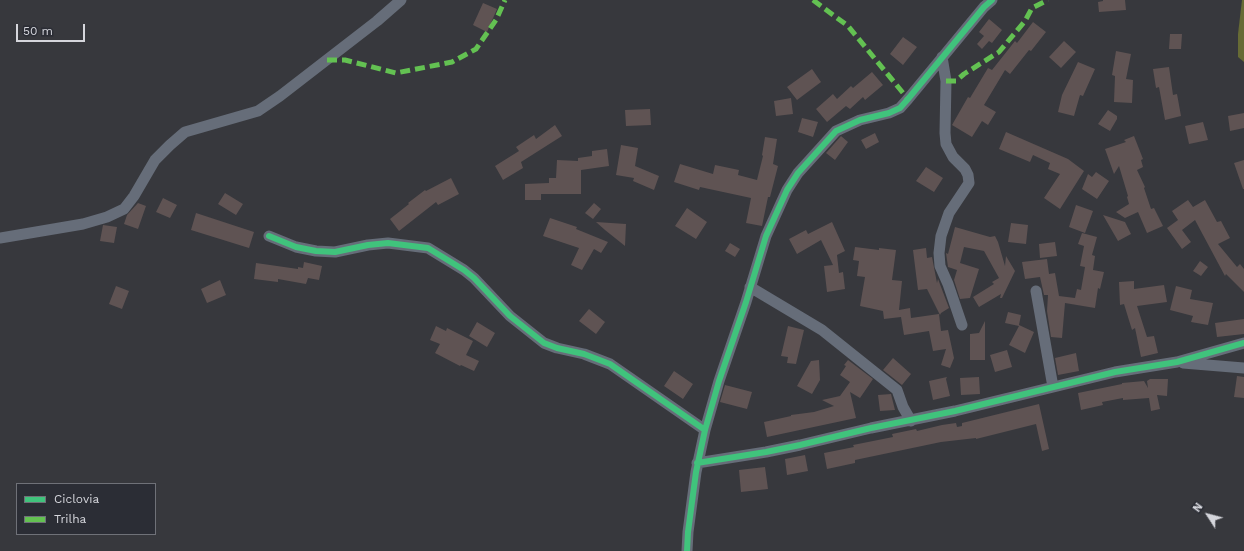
<!DOCTYPE html>
<style>
body{margin:0}
#map{position:relative;width:1244px;height:551px;overflow:hidden;background:#37383d;font-family:"Work Sans",sans-serif}
canvas{display:block}
.legend{position:absolute;left:16px;top:483px;width:140px;height:52px;box-sizing:border-box;background:#2b2d35;border:1px solid #6f7178;margin:0;padding:5px 7px;list-style:none;font-size:12px;color:#d5d6dc}
.legend li{display:flex;align-items:center;gap:8px;height:20px}
.legend b{width:20px;border:1px solid #6f7178}
.north{position:absolute;left:1188px;top:495px;width:40px;height:40px;-webkit-text-stroke:3px #2b2d35;paint-order:stroke;rotate:306deg;font-size:11px;font-weight:700;line-height:16px;text-align:center;color:#d5d6dc}
.north::after{content:'';display:block;margin:auto;width:14px;height:18px;background:#d5d6dc;clip-path:polygon(50% 0,100% 100%,50% 72%,0 100%)}
.scale{position:absolute;left:16px;top:24px;width:69px;height:18px;box-sizing:border-box;border:2px solid #d5d6dc;border-top:0;padding-left:5px;font-size:12px;line-height:14px;white-space:nowrap;color:#d5d6dc;-webkit-text-stroke:3px #2b2d35;paint-order:stroke}
</style>
<div id="map">
<canvas width="1244" height="551"></canvas>
<ul class="legend">
<li><b style="height:5px;background:#40c37c"></b>Ciclovia</li>
<li><b style="height:5px;background:#63c152"></b>Trilha</li>
</ul>
<div class="north">N</div>
<div class="scale">50 m</div>
</div>
<script>
const ctx = document.querySelector('canvas').getContext('2d');
ctx.lineJoin = 'round';
function fillPath(path, color) {
  ctx.fillStyle = color;
  ctx.fill(path, 'evenodd');
}
function poly(rows) {
  const path = new Path2D();
  for (const r of rows) {
    path.moveTo(r[0], r[1]);
    for (let i = 2; i < r.length; i += 2) path.lineTo(r[i], r[i + 1]);
  }
  return path;
}
function stroke(path, color, width, dash) {
  ctx.strokeStyle = color;
  ctx.lineWidth = width;
  ctx.lineCap = dash ? 'butt' : 'round';
  ctx.setLineDash(dash || []);
  ctx.stroke(path);
}
fillPath(poly([
 [1242,0,1244,0,1244,62,1238,57,1238,34]
]), '#676b35');
fillPath(poly([
 [1103,0,1125,0,1126,10,1099,12,1098,2,1103,1],
 [483,3,497,9,487,32,473,25],
 [989,19,1002,30,992,43,989,41,982,49,977,44,984,36,979,32],
 [1033,22,1046,32,1031,51,1029,50,1010,74,1005,70,984,105,996,112,988,125,982,121,972,137,952,125,968,97,970,98,988,68,992,70,1015,41,1017,43],
 [1170,34,1182,34,1181,49,1169,49],
 [903,37,917,47,903,65,890,54],
 [1064,41,1076,52,1061,68,1049,57],
 [1116,51,1131,54,1126,79,1133,80,1132,103,1114,102,1115,76,1112,75],
 [1078,62,1095,69,1083,96,1080,95,1074,116,1058,112,1062,95],
 [1169,67,1173,95,1177,94,1181,116,1165,120,1159,87,1156,88,1153,69],
 [812,69,821,82,797,100,787,87],
 [872,72,883,85,865,100,863,97,850,109,846,106,827,122,816,109,833,94,837,99,851,86,853,88],
 [791,98,793,114,776,116,774,101],
 [650,109,651,125,626,126,625,110],
 [1108,110,1117,116,1117,119,1110,131,1098,124],
 [1244,113,1244,128,1230,131,1228,116],
 [802,118,818,122,813,137,798,132],
 [1203,122,1208,140,1189,144,1185,126],
 [555,125,562,136,521,162,523,168,503,180,495,166,519,151,516,147,534,135,536,139],
 [1006,132,1068,159,1084,171,1060,209,1044,198,1060,174,1048,169,1050,163,1033,155,1030,162,999,149],
 [875,133,879,142,866,149,861,140],
 [841,136,848,142,835,160,826,153],
 [1134,136,1143,159,1141,160,1143,167,1137,170,1145,187,1144,188,1151,209,1154,208,1163,226,1147,233,1138,212,1125,218,1116,212,1129,204,1127,197,1128,196,1119,166,1114,174,1105,149,1126,142,1124,140],
 [765,137,777,139,773,164,778,166,770,197,768,197,762,226,746,223,751,198,700,187,699,190,674,182,680,164,713,174,715,165,739,170,738,175,757,180,763,156,762,155],
 [621,145,638,148,635,166,659,176,654,190,633,181,634,178,616,175],
 [607,149,609,166,581,170,581,194,541,194,541,200,525,200,525,184,549,183,549,178,556,178,557,160,578,161,578,158,592,156,592,151],
 [1244,160,1244,189,1243,189,1234,163],
 [926,167,943,178,934,192,916,181],
 [1096,172,1109,181,1097,199,1082,189,1088,174,1092,177],
 [451,178,459,194,438,205,436,202,399,231,390,219,409,204,408,203,425,190,426,191],
 [225,193,243,204,236,215,218,204],
 [163,198,177,205,170,218,156,212],
 [1188,200,1193,207,1205,200,1217,222,1221,221,1230,238,1218,244,1237,267,1240,264,1244,269,1244,292,1226,274,1225,276,1195,220,1182,230,1191,242,1182,249,1167,228,1178,220,1172,211],
 [138,203,146,206,138,229,124,224,127,215],
 [594,203,601,209,593,219,585,213],
 [1076,205,1093,211,1085,233,1069,227],
 [687,208,707,222,696,239,675,226],
 [196,213,254,232,249,248,191,230],
 [1103,215,1125,222,1131,234,1118,241],
 [550,218,577,227,576,229,608,242,601,253,594,249,582,270,571,265,579,248,543,236],
 [596,222,626,224,625,246,605,230],
 [832,222,845,251,837,255,839,273,843,272,845,289,827,292,824,266,833,265,821,240,797,254,789,239,806,230,808,234],
 [1011,223,1028,225,1026,244,1008,242],
 [103,225,117,227,114,243,100,241],
 [955,227,990,237,995,236,998,242,1005,266,1006,256,1015,271,1002,298,1000,298,1001,294,979,307,973,297,994,284,992,282,999,278,984,251,964,247,960,263,979,269,970,298,960,299,954,280,957,270,948,267,946,253,948,254],
 [1082,233,1097,237,1092,255,1095,256,1093,270,1104,272,1100,289,1098,288,1095,308,1065,303,1062,338,1051,337,1047,311,1048,295,1044,295,1040,277,1025,279,1022,262,1047,259,1049,274,1055,273,1059,296,1075,298,1077,289,1081,290,1085,267,1080,266,1084,246,1078,244],
 [1055,242,1057,256,1040,258,1039,244],
 [730,243,740,249,735,257,725,251],
 [855,247,879,250,879,248,896,250,892,280,902,281,899,310,910,308,911,318,939,314,941,331,948,330,954,358,950,368,941,365,946,349,933,351,929,331,904,335,901,317,884,319,883,311,860,306,865,277,857,276,859,261,853,260],
 [926,248,927,258,932,257,937,283,938,279,949,308,941,313,940,315,927,289,918,290,913,250],
 [1200,261,1208,267,1201,276,1193,271],
 [304,262,322,266,319,280,308,278,306,284,278,279,278,282,254,279,256,263,298,269,298,267,303,268],
 [220,280,226,295,207,303,201,289],
 [1134,281,1134,289,1164,285,1167,302,1137,306,1147,337,1154,336,1158,353,1141,357,1135,328,1132,330,1124,304,1120,305,1119,282],
 [116,286,129,291,122,309,109,304],
 [1176,286,1192,290,1190,299,1213,303,1208,325,1191,322,1193,316,1170,310],
 [589,309,605,322,596,334,579,321],
 [1008,312,1021,315,1019,325,1034,332,1025,353,1009,345,1019,326,1005,323],
 [1244,319,1244,334,1217,337,1215,323],
 [985,321,985,360,970,360,970,334,979,333],
 [477,322,495,333,487,347,469,336],
 [436,326,446,331,447,328,473,341,466,355,479,361,474,371,461,365,460,366,435,353,440,344,430,340],
 [788,326,804,330,796,364,787,363,788,357,781,356],
 [1007,350,1012,367,995,372,990,355],
 [1076,353,1079,371,1058,375,1055,358],
 [893,358,911,374,902,385,883,370],
 [819,360,820,380,812,394,797,386,811,361],
 [848,360,873,379,860,398,850,392,856,418,767,437,764,422,791,416,791,415,814,412,834,406,822,400,840,396,850,382,840,375,846,366,844,365],
 [674,371,693,384,683,399,664,386],
 [1237,376,1244,377,1244,398,1234,397],
 [947,377,946,379,950,396,933,400,929,381],
 [979,377,980,394,961,395,960,378],
 [1150,379,1168,379,1167,396,1157,395,1160,409,1151,411,1149,398,1123,400,1123,398,1102,402,1103,405,1081,410,1078,393,1122,384,1122,383,1144,381,1148,388,1147,381],
 [725,385,752,392,747,409,720,402],
 [891,394,895,410,880,411,878,395],
 [1039,404,1049,449,1042,451,1036,424,976,439,976,438,941,442,855,460,855,463,827,469,824,453,854,447,853,445,893,437,892,434,916,429,917,431,942,425,956,423,957,427,962,426,962,423],
 [805,455,808,471,787,475,785,459],
 [765,467,768,489,741,492,739,470]
]), '#5f5353');
stroke(poly([
 [942,57,946,81,945,133,946,144,953,157,965,169,968,175,969,183,949,213,941,236,939,253,940,266,948,284,962,325],
 [269,236,296,247,316,251,335,252,368,245,388,243,428,248,464,270,474,278,510,316,544,343,557,348,584,354,610,364,705,430],
 [0,238,83,224,107,217,124,209,134,196,155,160,170,145,185,132,258,111,280,96,377,21,401,0],
 [750,287,822,330,897,390,903,407,911,421],
 [1036,291,1053,387],
 [1183,363,1244,368],
 [697,463,766,452,800,445,871,428,955,411,1115,372,1177,362,1244,343],
 [687,551,688,532,696,472,705,430,719,381,746,302,766,236,787,190,798,173,836,131,860,120,889,113,900,108,908,99,984,7,992,0]
]), '#666d79', 11);
stroke(poly([
 [813,0,848,26,908,99],
 [327,60,345,60,396,73,452,62,476,49,496,20,505,0],
 [946,81,956,81,964,74,999,52,1025,21,1032,8,1048,0]
]), '#63c152', 5, [10, 5]);
stroke(poly([
 [269,236,296,247,316,251,335,252,368,245,388,243,428,248,464,270,474,278,510,316,544,343,557,348,584,354,610,364,705,430],
 [697,463,766,452,800,445,871,428,955,411,1115,372,1177,362,1244,343],
 [687,551,688,532,696,472,705,430,719,381,746,302,766,236,787,190,798,173,836,131,860,120,889,113,900,108,908,99,984,7,992,0]
]), '#40c37c', 6);
</script>
